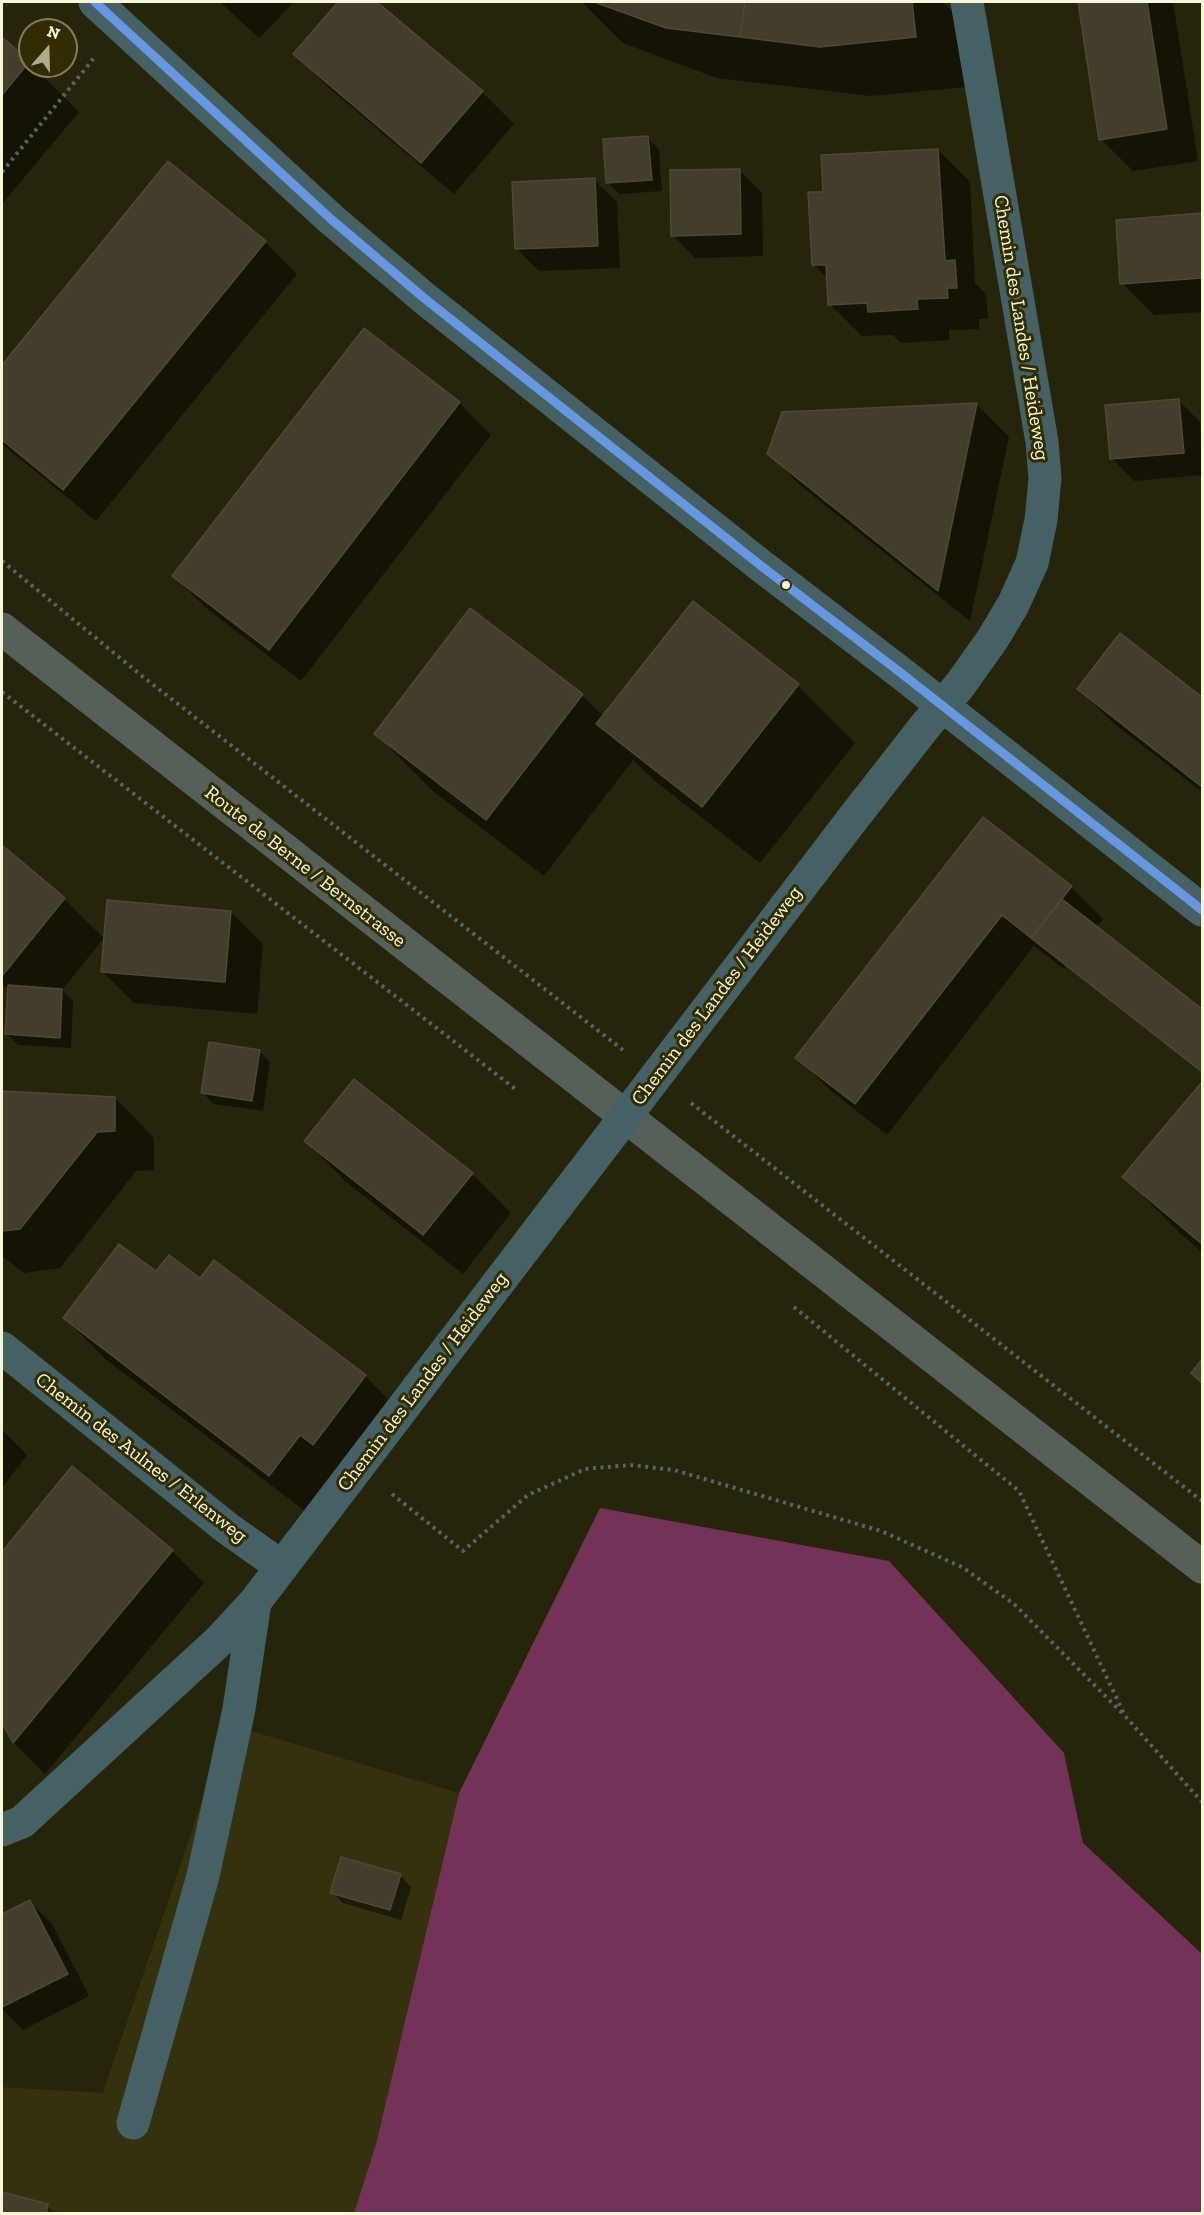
<!DOCTYPE html>
<style>
body{margin:0}
#map{position:relative;width:1204px;height:2215px;overflow:hidden;background:#26240b;font-family:"Zilla Slab",serif}
canvas{display:block}
.frame{position:absolute;inset:0;border:3px solid #f8f6d8;pointer-events:none}
.north{position:absolute;left:18px;top:18px;width:60px;height:60px;box-sizing:border-box;background:#312d00;border:2px solid #817d56;border-radius:50%;rotate:20deg;font-size:16px;font-weight:700;line-height:24px;text-align:center;color:#f8f6d8}
.north::after{content:'';display:block;margin:auto;width:21px;height:27px;background:#aeac90;clip-path:polygon(50% 0,100% 100%,50% 72%,0 100%)}
</style>
<div id="map">
<canvas width="1204" height="2215"></canvas>
<div class="frame"></div>
<div class="north">N</div>
</div>
<script>
const ctx = document.querySelector('canvas').getContext('2d');
ctx.lineJoin = 'round';
function fillPath(path, color) {
  ctx.fillStyle = color;
  ctx.fill(path, 'evenodd');
}
function poly(rows) {
  const path = new Path2D();
  for (const r of rows) {
    path.moveTo(r[0], r[1]);
    for (let i = 2; i < r.length; i += 2) path.lineTo(r[i], r[i + 1]);
  }
  return path;
}
function stroke(path, color, width, dash) {
  ctx.strokeStyle = color;
  ctx.lineWidth = width;
  ctx.lineCap = dash ? 'butt' : 'round';
  ctx.setLineDash(dash || []);
  ctx.stroke(path);
}
function drawText(font, color, halo, rows, align = 'center') {
  ctx.font = font + ' "Zilla Slab",serif';
  ctx.lineWidth = 6;
  ctx.setLineDash([]);
  ctx.textBaseline = 'middle';
  ctx.strokeStyle = halo;
  ctx.fillStyle = color;
  for (const [text, x, y, turn = 0] of rows) {
    ctx.save();
    ctx.translate(x, y);
    ctx.rotate((+turn || 0) * Math.PI / 180);
    ctx.textAlign = isNaN(turn) ? turn : align;
    if (halo) ctx.strokeText(text, 0, 0);
    ctx.fillText(text, 0, 0);
    ctx.restore();
  }
}
fillPath(poly([
 [228,1724,459,1793,376,2144,354,2213,2,2213,2,2087,103,2093]
]), '#35310f');
fillPath(poly([
 [600,1508,889,1561,1064,1753,1083,1843,1202,1954,1202,2213,354,2213,376,2144,459,1793]
]), '#743258');
fillPath(poly([
 [220,2,294,2,259,38],
 [340,2,375,2,482,92,514,124,454,194,327,86,295,54],
 [582,2,943,2,957,16,966,87,871,96,717,78,623,43],
 [1080,2,1173,2,1198,161,1133,171,1101,139],
 [2,39,29,62,30,66,33,66,79,112,2,204],
 [648,138,659,149,662,191,619,194,608,183],
 [938,150,970,182,975,283,986,294,988,319,979,319,979,329,949,330,949,340,901,343,893,335,862,336,830,304,828,279,813,264,824,193],
 [168,163,265,242,297,274,96,521,2,444,2,368],
 [739,170,762,193,763,256,695,258,673,235],
 [594,180,617,202,620,268,539,271,517,249],
 [1202,215,1202,312,1154,315,1122,283,1117,221],
 [364,330,459,403,491,435,301,681,206,608,174,576],
 [1178,400,1200,422,1202,475,1134,481,1112,458],
 [977,405,1009,437,970,621,801,486,769,453,783,414],
 [693,603,798,686,855,743,760,863,655,781,633,760,544,876,433,791,376,734,582,695,603,716],
 [1121,635,1202,699,1202,792,1111,721,1079,689],
 [983,819,1071,887,1103,919,1096,928,1202,1010,1202,1073,1066,966,1064,969,1034,946,887,1135,829,1089,797,1057],
 [2,847,64,899,104,938,62,990,73,1001,71,1048,18,1045,7,1034,9,990,2,984],
 [231,912,263,944,257,1014,134,1003,102,971],
 [259,1051,270,1062,263,1111,214,1104,203,1093],
 [1202,1084,1202,1252,1181,1234,1124,1177],
 [2,1093,115,1098,154,1138,154,1170,136,1171,60,1268,24,1273,2,1256],
 [306,1141,472,1174,511,1213,463,1274,345,1181],
 [214,1262,365,1376,405,1416,309,1514,104,1358,65,1318,157,1274,200,1280],
 [2,1430,27,1455,2,1488],
 [72,1468,172,1551,204,1583,45,1774,14,1743,2,1720,2,1554],
 [400,1875,411,1887,401,1920,343,1903,332,1892],
 [30,1902,52,1924,89,1996,23,2030,2,2009,2,1916],
 [2,2194,47,2206,55,2214,2,2214]
]), '#0007');
const building = poly([
 [338,2,377,2,483,91,421,163,293,54,338,2],
 [594,2,745,2,740,37,666,28,594,2],
 [745,2,912,2,916,37,820,47,740,37,745,2],
 [1078,2,1147,2,1167,129,1099,140,1078,2],
 [2,37,30,61,2,95,2,37],
 [648,136,652,180,606,183,603,139,648,136],
 [938,149,945,261,955,260,957,288,947,288,948,298,917,299,918,309,868,312,867,303,828,305,826,265,812,265,808,192,823,192,821,155,938,149],
 [168,161,266,241,63,490,2,440,2,365,168,161],
 [740,169,741,234,671,236,670,170,740,169],
 [595,178,598,246,515,249,512,182,595,178],
 [1202,213,1202,278,1120,284,1116,220,1202,213],
 [364,328,460,402,269,650,172,576,364,328],
 [1179,399,1184,453,1110,459,1105,405,1179,399],
 [977,403,938,591,767,454,782,412,977,403],
 [693,601,799,684,702,807,596,724,693,601],
 [470,608,583,694,486,820,374,734,470,608],
 [1120,633,1202,697,1202,787,1077,689,1120,633],
 [983,817,1072,886,1031,938,1002,915,855,1104,795,1058,983,817],
 [2,845,65,898,2,976,2,845],
 [1062,899,1202,1009,1202,1072,1031,938,1062,899],
 [107,900,231,911,225,982,101,972,107,900],
 [8,985,62,989,60,1038,5,1034,8,985],
 [209,1042,260,1050,252,1101,201,1093,209,1042],
 [354,1079,473,1173,423,1235,304,1141,354,1079],
 [1202,1082,1202,1244,1122,1177,1202,1082],
 [2,1091,115,1097,115,1131,97,1132,20,1229,2,1231,2,1091],
 [119,1244,156,1271,169,1255,200,1278,214,1260,366,1375,313,1445,300,1435,269,1476,63,1318,119,1244],
 [1202,1359,1202,1383,1191,1373,1202,1359],
 [72,1466,173,1550,13,1743,2,1723,2,1552,72,1466],
 [341,1857,401,1874,390,1910,330,1893,341,1857],
 [30,1900,68,1974,2,2007,2,1914,30,1900],
 [2,2192,48,2204,46,2214,2,2214,2,2192]
]);
fillPath(building, '#433e2b');
stroke(building, '#4e4933', 1.5);
stroke(poly([
 [2,172,94,58],
 [2,561,142,676,623,1050],
 [2,692,518,1091],
 [691,1103,1202,1501],
 [794,1307,1019,1491,1125,1716,1202,1802],
 [392,1494,463,1551,528,1495,585,1469,630,1465,674,1470,881,1531,962,1567,1014,1604,1123,1714]
]), '#556562', 4, [3, 4.5]);
stroke(poly([
 [95,2,332,220,424,298,760,565,901,673,1202,910],
 [851,821,926,725,960,685,992,640,1013,605,1032,563,1041,520,1045,478,1042,442,967,2],
 [2,1348,227,1528,282,1567],
 [2,1830,22,1822,220,1640,255,1602,418,1388],
 [133,2123,203,1876,239,1709,255,1602]
]), '#456166', 33);
stroke(poly([
 [2,629,1202,1567]
]), '#556059', 33);
stroke(poly([
 [418,1388,851,821]
]), '#456166', 33);
stroke(poly([
 [95,2,332,220,424,298,760,565,901,673,1202,910]
]), '#6897e2', 9);
for (const [x, y, r, color] of [
 [786,585,5,"#f8f6d8"]
]) {
  const dot = new Path2D();
  dot.arc(x, y, r, 0, 2 * Math.PI);
  ctx.fillStyle = color;
  ctx.fill(dot);
  stroke(dot, '#312d00', 2);
}
drawText('20px', '#f8f6d8', '#312d00', [
 ["Chemin des Landes / Heideweg",1021,328,81],
 ["Route de Berne / Bernstrasse",305,867,38],
 ["Chemin des Landes / Heideweg",717,996,-53],
 ["Chemin des Landes / Heideweg",423,1382,-53],
 ["Chemin des Aulnes / Erlenweg",141,1458,38]
]);
</script>
